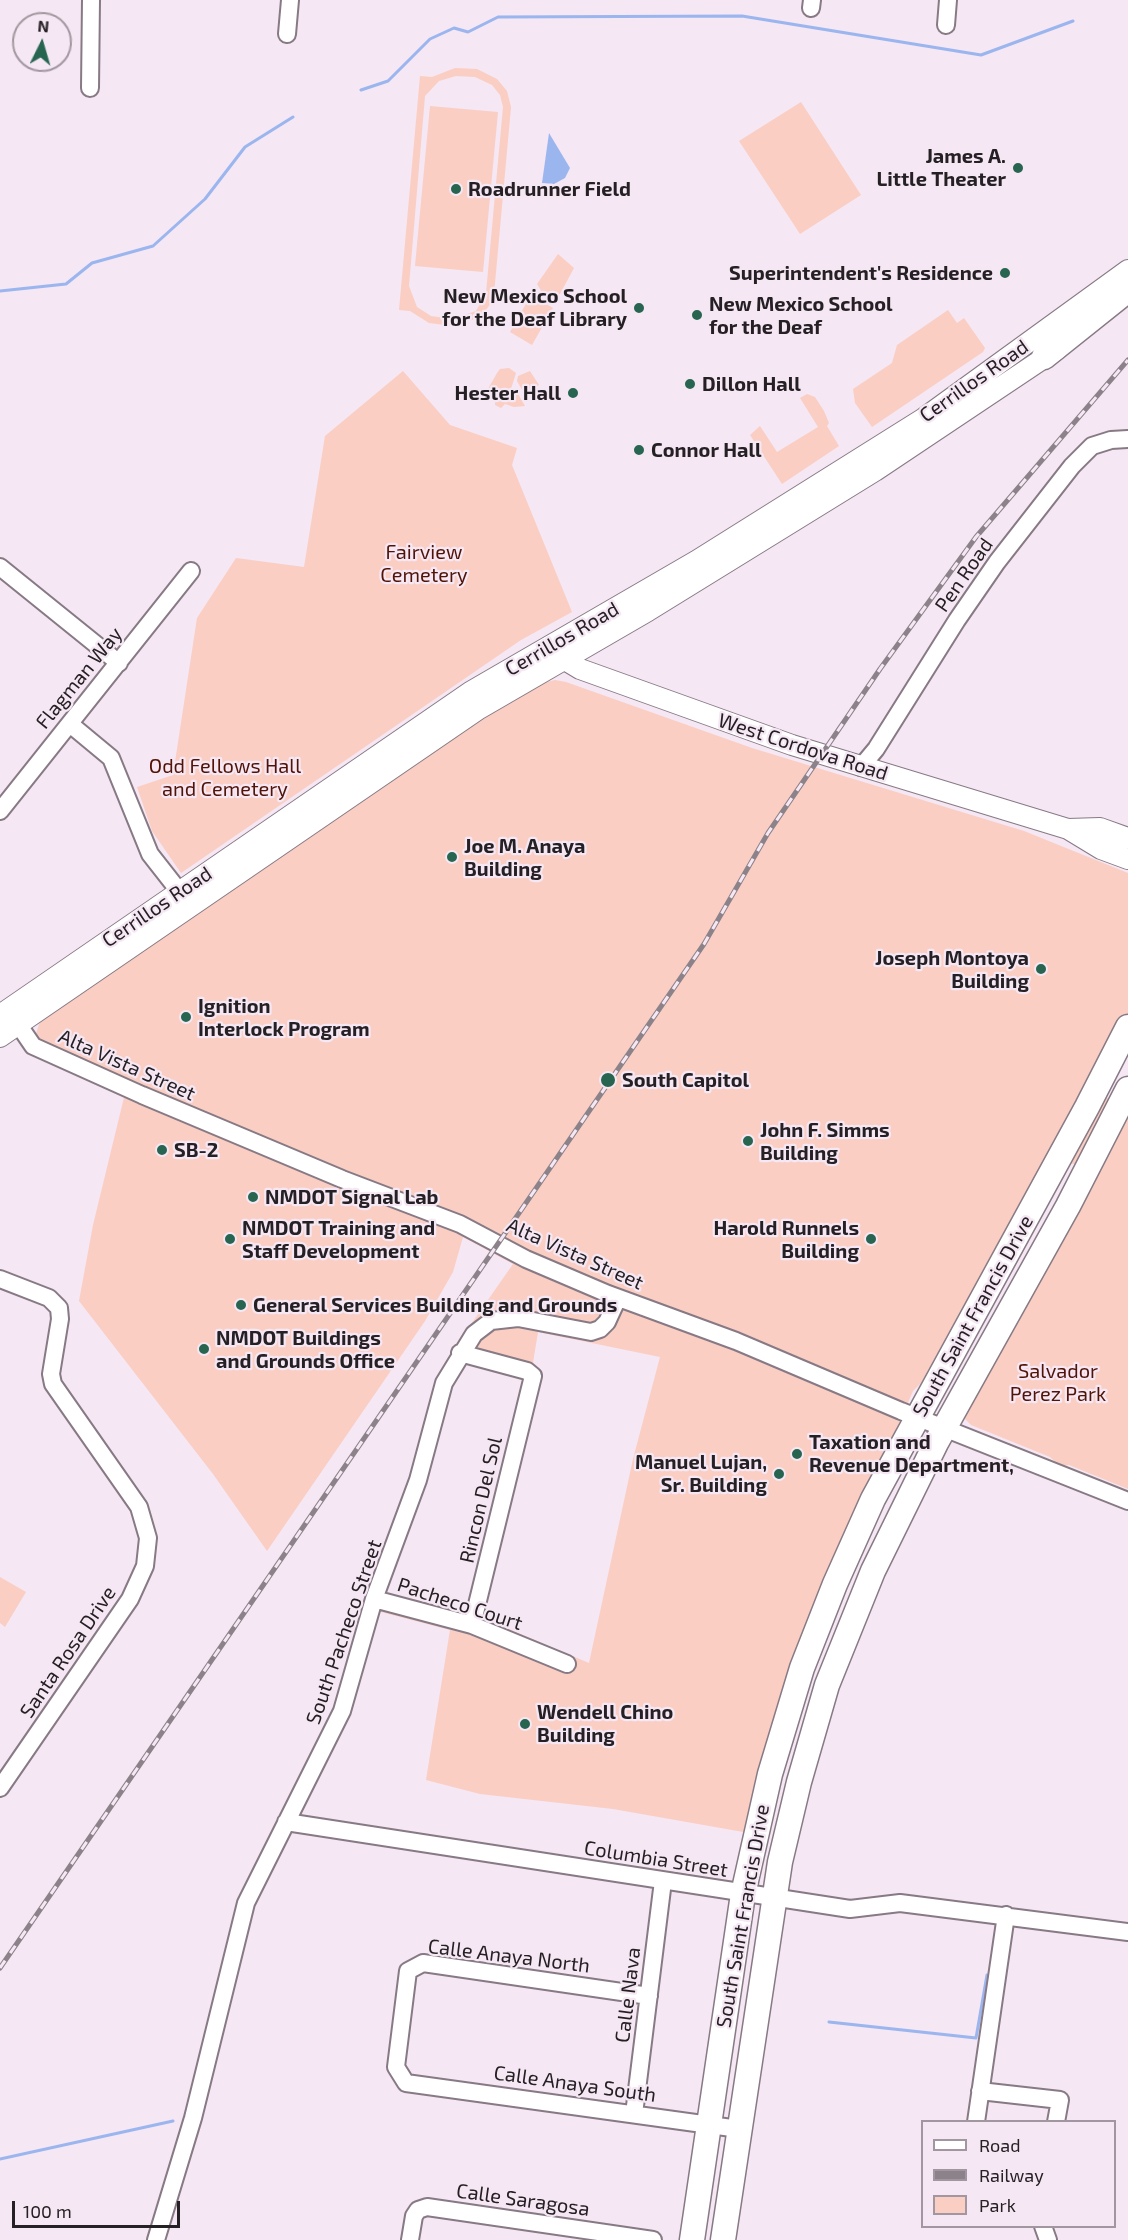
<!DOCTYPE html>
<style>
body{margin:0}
#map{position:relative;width:1128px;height:2240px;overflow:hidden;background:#f5e7f3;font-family:"Exo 2",sans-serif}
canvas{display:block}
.legend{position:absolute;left:921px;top:2120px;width:195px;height:108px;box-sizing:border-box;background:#f5e7f3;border:2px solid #a297a0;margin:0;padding:8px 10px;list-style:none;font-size:18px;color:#252024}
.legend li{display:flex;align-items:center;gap:12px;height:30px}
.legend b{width:30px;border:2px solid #a297a0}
.north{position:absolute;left:12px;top:12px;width:60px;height:60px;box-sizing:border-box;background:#f5e7f3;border:2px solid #a297a0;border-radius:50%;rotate:5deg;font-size:16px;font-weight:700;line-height:24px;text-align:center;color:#252024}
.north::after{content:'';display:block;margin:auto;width:21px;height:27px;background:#276551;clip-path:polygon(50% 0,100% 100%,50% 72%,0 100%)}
.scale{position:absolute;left:12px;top:2201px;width:168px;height:27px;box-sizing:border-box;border:3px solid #252024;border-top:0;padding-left:8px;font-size:18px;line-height:21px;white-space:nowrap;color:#252024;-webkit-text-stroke:4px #f5e7f3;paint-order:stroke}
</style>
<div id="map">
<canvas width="1128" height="2240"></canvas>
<ul class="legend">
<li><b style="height:8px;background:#fff"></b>Road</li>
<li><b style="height:8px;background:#8c828a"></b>Railway</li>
<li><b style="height:16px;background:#facec3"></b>Park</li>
</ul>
<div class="north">N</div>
<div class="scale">100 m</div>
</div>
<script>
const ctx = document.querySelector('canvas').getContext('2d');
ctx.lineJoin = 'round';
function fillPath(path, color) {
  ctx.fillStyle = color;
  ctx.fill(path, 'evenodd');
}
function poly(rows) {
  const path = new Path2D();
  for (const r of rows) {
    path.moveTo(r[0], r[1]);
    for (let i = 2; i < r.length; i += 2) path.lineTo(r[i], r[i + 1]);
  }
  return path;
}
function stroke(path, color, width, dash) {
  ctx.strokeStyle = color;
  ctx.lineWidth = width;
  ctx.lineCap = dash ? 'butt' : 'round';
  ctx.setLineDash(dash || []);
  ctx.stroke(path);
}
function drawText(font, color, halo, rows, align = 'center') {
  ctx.font = font + ' "Exo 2",sans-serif';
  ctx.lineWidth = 4.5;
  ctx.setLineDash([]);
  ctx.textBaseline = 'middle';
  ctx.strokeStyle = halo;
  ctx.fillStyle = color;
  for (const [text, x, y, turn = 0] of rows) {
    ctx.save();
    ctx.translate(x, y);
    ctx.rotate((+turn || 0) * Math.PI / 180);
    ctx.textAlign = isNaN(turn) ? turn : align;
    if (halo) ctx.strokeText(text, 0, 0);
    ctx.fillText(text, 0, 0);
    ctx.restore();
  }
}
fillPath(poly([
 [455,68,477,69,497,79,507,91,511,107,494,294,491,303,481,317,453,326,429,323,410,311,399,310,420,76,432,77],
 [456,76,475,77,492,85,500,95,503,107,486,293,476,311,452,319,431,316,417,307,409,286,425,96,439,81],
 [801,102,861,195,800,234,739,141],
 [430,106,498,112,483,272,415,266],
 [558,254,574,268,560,294,548,297,543,294,537,284],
 [531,295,553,308,532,345,510,332],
 [948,310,957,323,964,318,985,348,983,352,872,427,855,403,853,389,892,363,897,345],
 [509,368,516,373,510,392,493,399,489,397,488,389,497,373,500,369],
 [403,371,450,425,517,448,512,465,572,612,521,640,181,873,152,831,137,787,173,775,197,618,236,558,304,567,325,436],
 [530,371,539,385,525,395,517,381,518,376],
 [517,392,525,406,514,407,505,404,501,408,495,405,495,401],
 [807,394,815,397,824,411,829,423,827,426,839,446,782,484,750,435,760,426,777,452,818,427,800,398],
 [555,680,566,682,752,748,1024,831,1128,873,1128,1015,1088,1094,1128,1102,1128,1489,1069,1465,1060,1466,1050,1457,971,1425,963,1417,1094,1170,1053,1158,961,1310,921,1383,913,1391,894,1435,893,1447,749,1833,613,1809,480,1794,426,1780,450,1630,377,1611,383,1593,471,1613,589,1663,633,1459,660,1357,538,1332,532,1369,453,1350,513,1264,463,1237,453,1272,425,1321,267,1551,213,1474,79,1301,93,1225,128,1081,48,1046,35,1037,39,1024,45,1016,470,726,542,683],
 [0,1577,26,1592,5,1627,0,1623]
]), '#facec3');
fillPath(poly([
 [549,133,570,168,565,178,554,184,542,183]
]), '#9bb5ef');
stroke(poly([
 [361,90,388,81,430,39,454,28,468,32,498,17,742,16,981,55,1073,21],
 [0,291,66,284,92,263,153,246,205,199,245,147,293,117],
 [829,2022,976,2038,987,1975],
 [0,2159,173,2121]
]), '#9bb5ef', 3);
const minor = poly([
 [811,8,812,0],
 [946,25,948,0],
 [287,34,290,0],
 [90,88,91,0],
 [0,567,119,663],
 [70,724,111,758,150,854,179,891,190,894],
 [861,767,876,749,957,620,997,562,1072,466,1092,446,1111,440,1128,439],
 [0,811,191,571],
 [18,1024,33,1046,142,1095,342,1179,460,1224,526,1259,608,1294,736,1341,901,1411,1128,1501],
 [0,1279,49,1298,59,1308,60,1319,51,1374,53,1384,139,1507,148,1538,145,1566,130,1599,0,1788],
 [460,1353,527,1371,533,1376,472,1625],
 [374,1599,472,1625,567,1664],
 [286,1822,850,1909,900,1903,1128,1932],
 [649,1996,423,1963,408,1971,396,2067,406,2083,739,2129],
 [980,2091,1060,2100,1056,2122],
 [634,2114,663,1881],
 [976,2122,1006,1915],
 [1043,2226,1048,2240],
 [156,2240,193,2118,246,1903,342,1711,374,1599,418,1480,444,1383,474,1334,491,1321,518,1318,591,1332,600,1329,607,1322,618,1298],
 [410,2240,414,2216,418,2210,427,2207,653,2240]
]);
const major = poly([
 [555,654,580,669,792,745,1068,829,1101,849,1128,859],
 [1068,829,1100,828,1128,838],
 [0,1015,470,692,696,561,924,418,1128,270],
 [0,1037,479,709,648,611,875,471,1056,350]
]);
const highway = poly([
 [1044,357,1128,290],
 [692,2240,743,1894,770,1774,802,1668,835,1584,873,1499,1087,1107,1128,1027],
 [723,2240,780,1862,799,1782,827,1685,873,1571,936,1443,1068,1206,1128,1089]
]);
stroke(minor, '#877a85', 20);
stroke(major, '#877a85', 22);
stroke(highway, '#877a85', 27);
stroke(minor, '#fff', 16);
stroke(major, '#fff', 20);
stroke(highway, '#fff', 24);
const rail = poly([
 [0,1968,704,944,768,833,880,669,976,537,1128,360]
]);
stroke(rail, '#8c828a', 5);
stroke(rail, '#f5e7f3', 3, [9]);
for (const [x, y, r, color] of [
 [1018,168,6,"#276551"],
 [456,189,6,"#276551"],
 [1005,273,6,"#276551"],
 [639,308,6,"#276551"],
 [697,315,6,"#276551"],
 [690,384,6,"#276551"],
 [573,393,6,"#276551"],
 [639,450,6,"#276551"],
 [452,857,6,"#276551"],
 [1041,969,6,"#276551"],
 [186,1017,6,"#276551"],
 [608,1080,8,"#276551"],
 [748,1141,6,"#276551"],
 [162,1150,6,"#276551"],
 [253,1197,6,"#276551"],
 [230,1239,6,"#276551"],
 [871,1239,6,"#276551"],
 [241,1305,6,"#276551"],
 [204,1349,6,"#276551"],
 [797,1454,6,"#276551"],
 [779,1474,6,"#276551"],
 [525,1724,6,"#276551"]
]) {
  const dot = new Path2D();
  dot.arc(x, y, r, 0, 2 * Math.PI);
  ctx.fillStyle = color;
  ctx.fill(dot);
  stroke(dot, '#f5e7f3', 2);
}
drawText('bold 20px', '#252024', '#f5e7f3', [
 ["James A.",1006,156,"right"],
 ["Little Theater",1006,179,"right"],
 ["Roadrunner Field",468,189],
 ["Superintendent's Residence",993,273,"right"],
 ["New Mexico School",627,296,"right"],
 ["for the Deaf Library",627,319,"right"],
 ["New Mexico School",709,304],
 ["for the Deaf",709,327],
 ["Dillon Hall",702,384],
 ["Hester Hall",561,393,"right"],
 ["Connor Hall",651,450],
 ["Joe M. Anaya",464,846],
 ["Building",464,869],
 ["Joseph Montoya",1029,958,"right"],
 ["Building",1029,981,"right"],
 ["Ignition",198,1006],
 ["Interlock Program",198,1029],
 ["South Capitol",622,1080],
 ["John F. Simms",760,1130],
 ["Building",760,1153],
 ["SB-2",174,1150],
 ["NMDOT Signal Lab",265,1197],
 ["NMDOT Training and",242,1228],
 ["Staff Development",242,1251],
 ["Harold Runnels",859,1228,"right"],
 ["Building",859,1251,"right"],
 ["General Services Building and Grounds",253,1305],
 ["NMDOT Buildings",216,1338],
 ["and Grounds Office",216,1361],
 ["Taxation and",809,1442],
 ["Revenue Department,",809,1465],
 ["Manuel Lujan,",767,1462,"right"],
 ["Sr. Building",767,1485,"right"],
 ["Wendell Chino",537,1712],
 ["Building",537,1735]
], 'left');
drawText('20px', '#252024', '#f5e7f3', [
 ["Cerrillos Road",974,381,-35],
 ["Pen Road",964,575,-55],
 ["Cerrillos Road",562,639,-30],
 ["Flagman Way",79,678,-51],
 ["West Cordova Road",803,747,18],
 ["Cerrillos Road",157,907,-34],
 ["Alta Vista Street",127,1065,24],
 ["Alta Vista Street",575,1254,24],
 ["South Saint Francis Drive",973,1316,-61],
 ["Rincon Del Sol",481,1500,-77],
 ["Pacheco Court",460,1604,18],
 ["South Pacheco Street",344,1632,-71],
 ["Santa Rosa Drive",68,1652,-56],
 ["Columbia Street",656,1859,9],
 ["South Saint Francis Drive",743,1916,-80],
 ["Calle Anaya North",509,1956,7],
 ["Calle Nava",628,1995,-83],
 ["Calle Anaya South",575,2084,8],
 ["Calle Saragosa",523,2200,8]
]);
drawText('20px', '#511305', '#f5e7f3', [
 ["Fairview",424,552],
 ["Cemetery",424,575],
 ["Odd Fellows Hall",225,766],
 ["and Cemetery",225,789],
 ["Salvador",1058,1371],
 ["Perez Park",1058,1394]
]);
</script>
